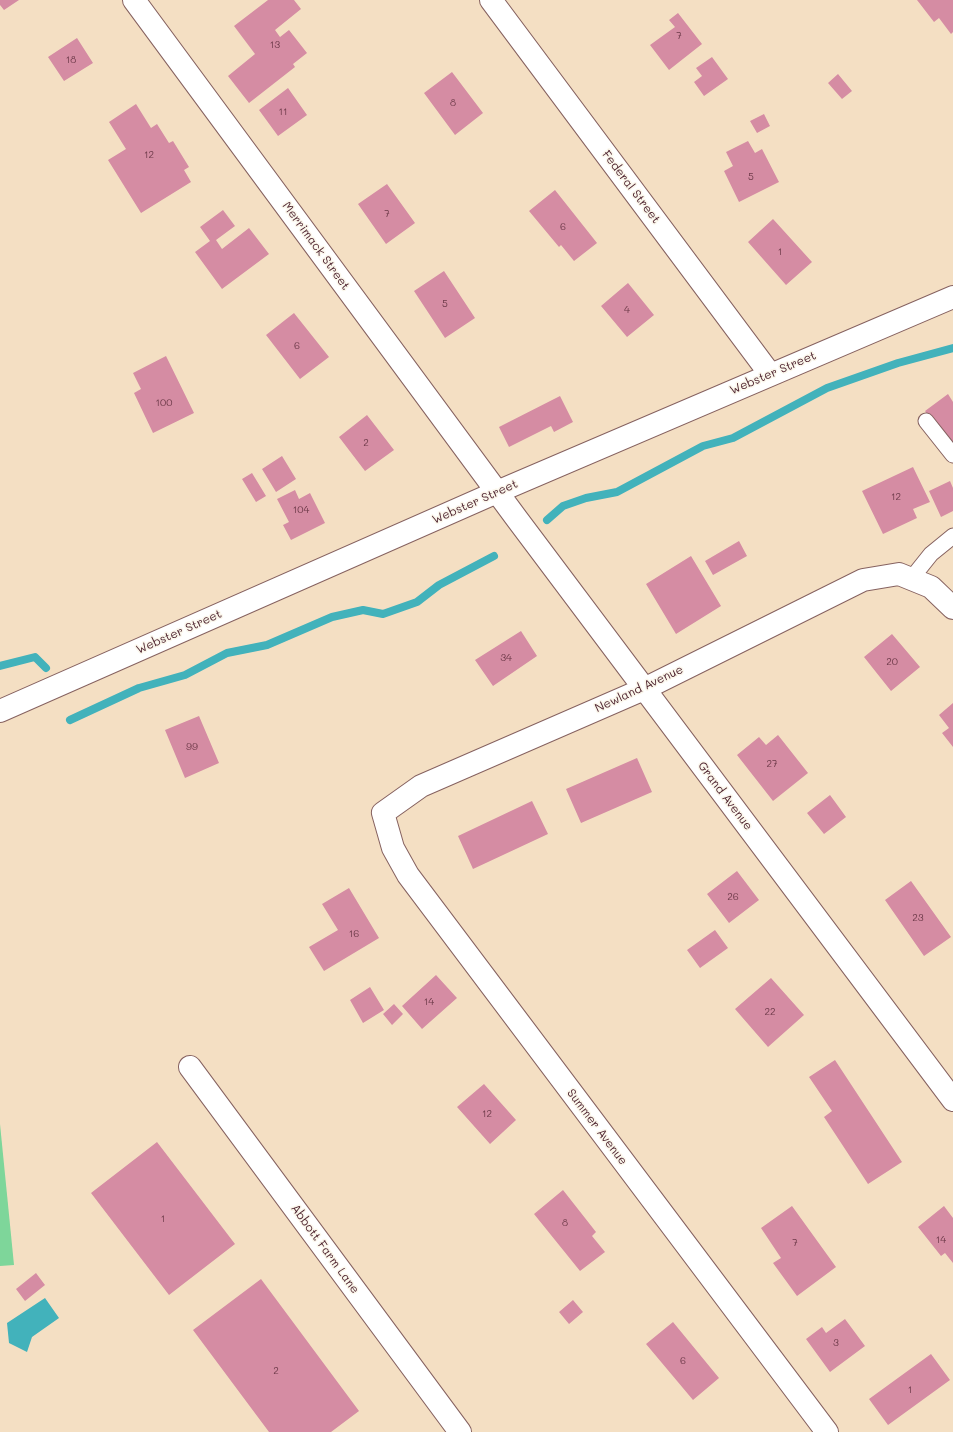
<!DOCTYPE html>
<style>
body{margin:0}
canvas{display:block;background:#f4dfc3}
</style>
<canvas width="953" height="1432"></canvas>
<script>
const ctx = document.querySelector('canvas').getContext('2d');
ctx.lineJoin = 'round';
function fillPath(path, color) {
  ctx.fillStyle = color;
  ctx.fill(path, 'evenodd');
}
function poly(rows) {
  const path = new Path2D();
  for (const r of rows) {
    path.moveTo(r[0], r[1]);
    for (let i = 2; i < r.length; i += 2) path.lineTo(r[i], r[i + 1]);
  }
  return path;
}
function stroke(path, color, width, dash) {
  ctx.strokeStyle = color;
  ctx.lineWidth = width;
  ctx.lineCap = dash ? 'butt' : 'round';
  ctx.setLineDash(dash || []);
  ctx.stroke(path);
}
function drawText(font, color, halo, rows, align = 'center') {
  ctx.font = font + ' Mali,sans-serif';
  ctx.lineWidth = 3;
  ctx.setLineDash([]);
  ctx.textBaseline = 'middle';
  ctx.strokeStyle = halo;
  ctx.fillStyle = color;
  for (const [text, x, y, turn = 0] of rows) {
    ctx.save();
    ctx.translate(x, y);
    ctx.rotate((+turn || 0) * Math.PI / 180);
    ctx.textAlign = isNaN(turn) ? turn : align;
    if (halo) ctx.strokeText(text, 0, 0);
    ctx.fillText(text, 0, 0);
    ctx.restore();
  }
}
fillPath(poly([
 [0,1124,14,1265,0,1266]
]), '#7ed69a');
fillPath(poly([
 [45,1298,59,1318,32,1337,27,1352,9,1343,7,1323]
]), '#42b2bb');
stroke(poly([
 [547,520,563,506,586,498,617,492,703,446,733,438,827,388,898,363,953,348],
 [0,666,35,657,46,668],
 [70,720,139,688,185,675,227,653,267,645,332,617,363,610,383,614,417,602,439,585,494,556]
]), '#42b2bb', 8);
fillPath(poly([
 [0,0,19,0,4,10,0,5],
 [268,0,294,0,301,9,275,30,280,37,289,30,307,53,293,64,295,67,249,103,228,76,255,54,234,26],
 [917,0,953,0,953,32,951,34,939,18,934,22],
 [678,13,702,44,669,70,650,45,675,27,669,20],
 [77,38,93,63,64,81,48,57],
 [712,57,728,79,704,96,694,82,702,76,696,68],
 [452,72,483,113,455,135,424,93],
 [838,74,852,91,842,99,828,83],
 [288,88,307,115,278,136,259,110],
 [136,104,151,128,157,124,169,143,173,141,189,167,184,170,191,182,141,213,108,160,126,149,109,122],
 [764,114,770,126,757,133,750,121],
 [748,141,755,153,762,149,779,182,739,202,724,171,733,166,726,152],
 [387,184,415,223,386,244,358,204],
 [555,190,597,243,574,261,561,245,559,247,529,211],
 [223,210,235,226,216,240,222,249,249,228,269,254,222,289,195,252,210,241,200,227],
 [773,219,812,262,786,285,748,242],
 [444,271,475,318,445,338,414,291],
 [628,283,654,315,627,337,601,306],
 [294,313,329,357,300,379,266,335],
 [166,356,194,413,153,433,134,393,141,389,133,373],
 [948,394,953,402,953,450,925,411],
 [560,396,573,422,554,432,551,426,509,447,499,427],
 [367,415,394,450,365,471,339,437],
 [282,456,296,479,276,492,262,469],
 [913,467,930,502,913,509,917,518,883,534,862,491],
 [252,473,266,496,256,502,242,479],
 [950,481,953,488,953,511,941,517,929,491],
 [295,490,299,499,310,493,325,523,291,540,283,525,289,522,277,499],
 [739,541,747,556,713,575,705,561],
 [691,556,721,606,676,634,646,584],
 [521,631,537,656,493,686,475,660],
 [892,634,920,667,891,691,864,657],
 [953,703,953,747,942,733,949,728,939,715],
 [199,716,219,763,185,778,165,730],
 [778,735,808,773,773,801,737,755,759,737,766,745],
 [637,758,652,792,581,823,566,789],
 [830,795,846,817,824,834,807,813],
 [532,801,548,834,473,869,458,836],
 [737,871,759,900,729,923,707,894],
 [911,881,951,937,924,956,885,900],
 [349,888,379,938,324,971,309,947,338,930,322,904],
 [715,930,728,948,700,968,687,950],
 [436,975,457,998,422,1029,402,1006],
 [771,978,804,1015,768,1047,735,1009],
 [370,987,384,1010,363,1023,350,1000],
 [394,1004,403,1014,392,1025,383,1014],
 [835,1060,902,1162,868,1184,824,1117,832,1111,809,1077],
 [484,1084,516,1120,490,1144,457,1107],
 [157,1142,235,1244,169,1295,91,1193],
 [563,1190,596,1232,592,1236,605,1252,580,1271,534,1214],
 [792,1206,836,1267,797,1296,773,1263,781,1258,761,1228],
 [944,1206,953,1218,953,1263,945,1253,941,1256,918,1227],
 [36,1273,45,1285,25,1301,16,1289],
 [261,1279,359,1411,331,1432,269,1432,193,1330],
 [573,1300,583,1312,569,1324,559,1312],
 [845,1319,865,1346,830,1372,806,1339,822,1327,826,1333],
 [673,1322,719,1378,693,1400,646,1344],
 [931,1354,950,1380,888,1425,869,1399]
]), '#d58ca3');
const service = poly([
 [926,421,953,455],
 [911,579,931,554,953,536]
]);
const minor = poly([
 [134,0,517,519,953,1100],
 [491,0,770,374],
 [0,711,497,492,953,297],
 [190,1067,460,1432],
 [827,1432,408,875,393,848,383,813,421,786,644,689,863,580,899,574,931,587,953,608]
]);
stroke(service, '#866260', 17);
stroke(minor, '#866260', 24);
stroke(service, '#fff', 15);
stroke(minor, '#fff', 22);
drawText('10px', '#6d3a49', null, [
 ["7",679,36],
 ["13",275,45],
 ["18",71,60],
 ["8",453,103],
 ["11",283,112],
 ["12",149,155],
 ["5",751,177],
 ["7",387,214],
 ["6",563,227],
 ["1",780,252],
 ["5",445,304],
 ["4",627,310],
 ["6",297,346],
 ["100",164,403],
 ["2",366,443],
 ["12",896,497],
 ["104",301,510],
 ["34",506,658],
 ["20",892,662],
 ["99",192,747],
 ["27",772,764],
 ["26",733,897],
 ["23",918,918],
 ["16",354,934],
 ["14",429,1002],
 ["22",770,1012],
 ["12",487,1114],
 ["1",163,1219],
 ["8",565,1223],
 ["14",941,1240],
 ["7",795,1243],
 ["3",836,1343],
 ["6",683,1361],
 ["2",276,1371],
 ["1",910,1390]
]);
drawText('12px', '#4a1f2b', '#fbf7ec', [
 ["Federal Street",631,187,53],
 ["Merrimack Street",316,246,54],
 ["Webster Street",773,373,-23],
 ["Webster Street",475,502,-24],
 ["Webster Street",179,632,-24],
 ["Newland Avenue",639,689,-25],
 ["Grand Avenue",725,796,53],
 ["Summer Avenue",597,1127,53],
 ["Abbott Farm Lane",325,1249,54]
]);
</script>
